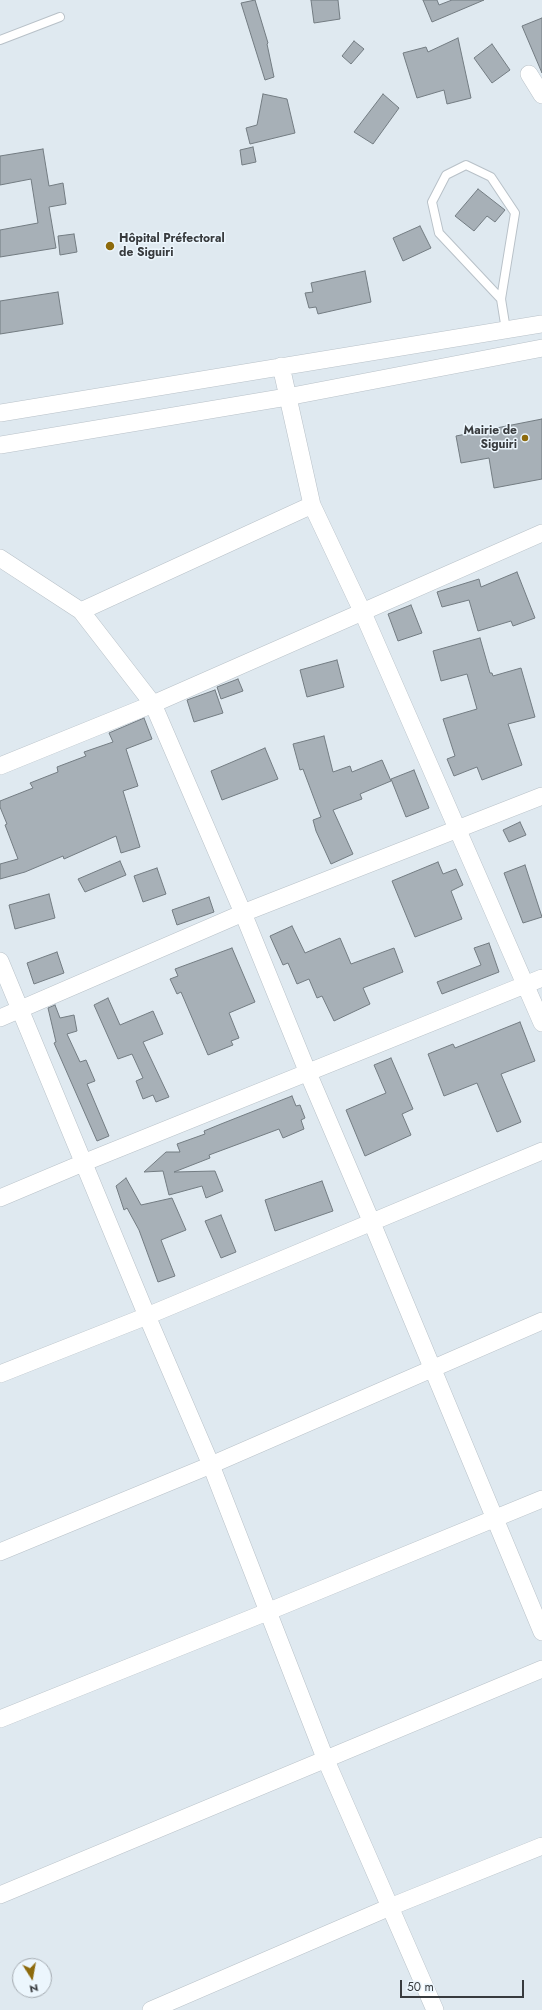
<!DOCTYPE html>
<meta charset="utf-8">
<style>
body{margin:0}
#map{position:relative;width:542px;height:2010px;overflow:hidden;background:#dfe9f0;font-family:Jost,sans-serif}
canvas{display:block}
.north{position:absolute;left:12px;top:1958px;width:40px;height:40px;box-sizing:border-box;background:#ecf6fd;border:1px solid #a4abb1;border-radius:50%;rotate:169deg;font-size:11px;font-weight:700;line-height:16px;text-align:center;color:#383b3e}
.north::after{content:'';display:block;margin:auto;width:14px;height:18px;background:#8d6a0c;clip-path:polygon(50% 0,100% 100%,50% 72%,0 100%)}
.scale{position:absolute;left:400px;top:1980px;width:124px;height:18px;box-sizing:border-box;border:2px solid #383b3e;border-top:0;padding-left:5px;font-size:12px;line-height:14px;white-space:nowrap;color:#383b3e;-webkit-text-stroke:3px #ecf6fd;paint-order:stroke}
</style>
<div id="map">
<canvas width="542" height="2010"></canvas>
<div class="north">N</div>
<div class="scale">50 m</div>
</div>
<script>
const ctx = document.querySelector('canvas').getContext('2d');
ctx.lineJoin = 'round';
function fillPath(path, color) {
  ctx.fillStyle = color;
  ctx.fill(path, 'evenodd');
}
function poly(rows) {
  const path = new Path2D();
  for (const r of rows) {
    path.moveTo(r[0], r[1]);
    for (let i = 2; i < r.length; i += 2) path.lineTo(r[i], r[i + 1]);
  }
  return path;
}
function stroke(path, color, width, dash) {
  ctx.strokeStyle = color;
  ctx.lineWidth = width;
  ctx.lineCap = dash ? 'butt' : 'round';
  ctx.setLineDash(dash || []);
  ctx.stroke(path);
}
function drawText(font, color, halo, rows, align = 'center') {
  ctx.font = font + ' Jost,sans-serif';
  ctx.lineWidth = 3;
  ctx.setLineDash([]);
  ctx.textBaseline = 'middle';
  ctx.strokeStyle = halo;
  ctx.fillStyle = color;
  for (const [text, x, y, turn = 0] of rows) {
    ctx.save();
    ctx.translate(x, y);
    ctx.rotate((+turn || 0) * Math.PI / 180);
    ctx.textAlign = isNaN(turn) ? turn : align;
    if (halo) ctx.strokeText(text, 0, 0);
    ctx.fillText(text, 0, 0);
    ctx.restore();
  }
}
const building = poly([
 [255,0,268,43,267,44,274,77,265,80,241,3,255,0],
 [311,0,338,0,340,19,314,23,311,0],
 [423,0,437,0,439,5,452,0,484,0,432,22,423,0],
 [542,18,542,73,522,26,542,18],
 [458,38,471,98,447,104,444,90,417,98,403,53,426,47,428,52,458,38],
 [354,41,364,49,351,64,342,56,354,41],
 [492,44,510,70,492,83,474,58,492,44],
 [263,94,287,99,295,133,250,144,246,128,257,125,263,94],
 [383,94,399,108,373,144,354,132,383,94],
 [253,147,256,162,242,165,240,150,253,147],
 [43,149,49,186,63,183,66,204,49,207,56,248,0,257,0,230,38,223,31,179,0,185,0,156,43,149],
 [478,189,505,210,495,222,487,216,474,231,455,216,478,189],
 [420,226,431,248,403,261,393,238,420,226],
 [74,234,77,252,60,255,58,236,74,234],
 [365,271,371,302,318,314,316,307,309,308,305,293,313,292,311,283,365,271],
 [58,292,63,324,0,334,0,301,58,292],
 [542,419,542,479,494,488,489,458,461,463,456,436,542,419],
 [517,572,535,618,513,626,511,621,478,631,469,600,442,607,437,592,479,579,481,587,517,572],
 [411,605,422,633,398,641,388,614,411,605],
 [480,638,490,673,492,673,493,676,521,668,535,717,508,724,522,765,482,780,477,767,454,776,447,759,455,756,443,719,477,709,467,674,441,681,433,651,480,638],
 [337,660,344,687,307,697,300,670,337,660],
 [238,679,243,691,221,699,217,687,238,679],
 [215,690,223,713,194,722,187,700,215,690],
 [144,718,152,739,126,749,138,786,123,791,140,847,121,853,116,836,64,859,63,856,25,872,0,879,0,864,18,859,5,825,7,824,0,807,0,801,33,788,30,783,58,772,57,767,86,756,84,752,113,742,109,733,144,718],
 [324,736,333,772,350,766,352,772,382,760,391,781,360,794,362,799,333,810,353,854,331,864,316,831,313,820,321,817,303,769,300,770,293,744,324,736],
 [265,748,278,779,222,800,211,771,265,748],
 [414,770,429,808,406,817,391,779,414,770],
 [520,822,526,835,509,842,503,830,520,822],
 [120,861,126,875,85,892,78,879,120,861],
 [438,862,443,874,456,869,463,885,451,891,462,919,415,937,392,881,438,862],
 [525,865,542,917,523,923,504,873,525,865],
 [157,868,166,894,143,902,134,876,157,868],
 [49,894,55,918,15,929,9,905,49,894],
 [209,897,214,912,177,925,172,910,209,897],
 [292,926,305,953,340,938,351,964,394,948,403,972,363,988,370,1004,334,1021,322,996,317,998,309,979,297,984,288,963,283,965,270,936,292,926],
 [489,943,499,972,442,994,437,982,481,965,474,948,489,943],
 [232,948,255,1002,229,1013,239,1038,231,1041,233,1045,208,1055,181,992,177,994,170,979,178,976,175,969,232,948],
 [57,952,64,973,34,984,27,963,57,952],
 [108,998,120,1025,153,1011,163,1034,143,1042,169,1097,156,1102,153,1095,143,1099,136,1081,143,1078,132,1054,118,1059,94,1005,108,998],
 [55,1005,60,1018,74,1015,77,1031,67,1034,80,1062,86,1060,95,1081,87,1084,109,1136,97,1141,54,1043,56,1042,48,1008,55,1005],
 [520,1022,535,1061,501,1074,521,1122,497,1132,477,1083,444,1096,428,1054,453,1044,455,1048,520,1022],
 [391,1058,413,1109,402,1114,411,1135,365,1156,346,1110,386,1093,374,1065,391,1058],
 [292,1096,296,1106,300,1105,305,1118,301,1120,304,1129,283,1138,279,1129,209,1155,210,1158,174,1172,215,1171,223,1191,206,1198,202,1186,169,1195,163,1171,144,1172,166,1152,180,1152,177,1144,205,1134,204,1131,221,1124,292,1096],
 [126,1178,141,1205,172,1198,186,1230,161,1240,175,1276,158,1282,139,1230,127,1208,124,1210,116,1186,126,1178],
 [322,1181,333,1211,275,1231,265,1200,322,1181],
 [221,1215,236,1252,221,1258,205,1221,221,1215]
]);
fillPath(building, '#a7b0b7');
stroke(building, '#737c82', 1);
const service = poly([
 [0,40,60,17],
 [501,299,439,233,432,202,446,175,466,165,491,177,515,213,501,299,506,330]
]);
const minor = poly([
 [529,74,542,95],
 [281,366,312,505,363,613,542,1023],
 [0,413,542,324],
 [0,445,287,397,542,348],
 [0,558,81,611,153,704,243,913,308,1073,372,1223,542,1632],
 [81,611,312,505],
 [0,766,153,704,542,533],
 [0,961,147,1316,211,1465,325,1758,435,2010],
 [0,1018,243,913,542,796],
 [0,1198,83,1163,542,978],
 [0,1374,147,1316,542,1151],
 [0,1552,211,1465,542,1321],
 [0,1719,267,1612,542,1499],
 [0,1895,542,1669],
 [151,2010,390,1907,542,1846]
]);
stroke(service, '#b8c1c8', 10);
stroke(minor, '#b8c1c8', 18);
stroke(service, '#fff', 8);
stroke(minor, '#fff', 17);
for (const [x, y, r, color] of [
 [110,246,5,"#8d6a0c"],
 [525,438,4,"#8d6a0c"]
]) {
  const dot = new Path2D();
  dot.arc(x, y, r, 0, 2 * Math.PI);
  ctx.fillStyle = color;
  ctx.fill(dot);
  stroke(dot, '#ecf6fd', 1.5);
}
drawText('bold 12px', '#383b3e', '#ecf6fd', [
 ["Hôpital Préfectoral",119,239],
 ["de Siguiri",119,253],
 ["Mairie de",517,431,"right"],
 ["Siguiri",517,445,"right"]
], 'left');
</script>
